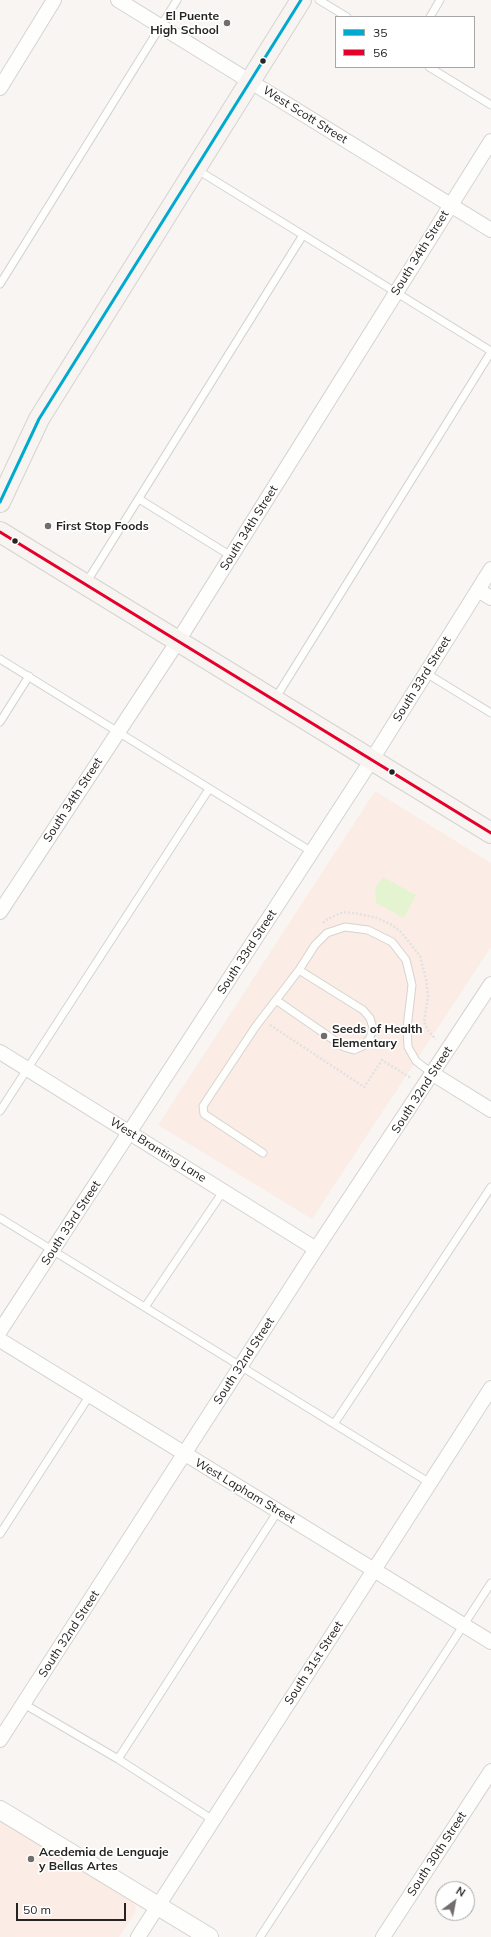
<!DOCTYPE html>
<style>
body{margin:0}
#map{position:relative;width:491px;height:1937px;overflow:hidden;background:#f8f5f3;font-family:Mulish,sans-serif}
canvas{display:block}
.legend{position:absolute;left:335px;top:16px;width:140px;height:52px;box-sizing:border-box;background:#fff;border:1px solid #a8a7a7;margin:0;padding:5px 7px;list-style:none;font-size:12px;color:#262423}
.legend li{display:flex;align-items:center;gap:8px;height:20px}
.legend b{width:20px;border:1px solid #a8a7a7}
.north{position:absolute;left:435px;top:1881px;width:40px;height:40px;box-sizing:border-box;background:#fff;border:1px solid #a8a7a7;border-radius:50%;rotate:32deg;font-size:11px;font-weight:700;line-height:16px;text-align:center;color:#262423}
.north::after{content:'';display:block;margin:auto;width:14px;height:18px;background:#706d6c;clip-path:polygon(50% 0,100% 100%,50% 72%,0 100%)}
.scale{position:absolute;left:16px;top:1903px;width:110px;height:18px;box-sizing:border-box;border:2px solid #262423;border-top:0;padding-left:5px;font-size:12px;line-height:14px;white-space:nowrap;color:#262423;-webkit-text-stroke:3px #fff;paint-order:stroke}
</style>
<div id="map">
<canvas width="491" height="1937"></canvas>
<ul class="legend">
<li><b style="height:5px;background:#00a9ce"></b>35</li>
<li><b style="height:5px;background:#e4002b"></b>56</li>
</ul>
<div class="north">N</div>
<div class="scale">50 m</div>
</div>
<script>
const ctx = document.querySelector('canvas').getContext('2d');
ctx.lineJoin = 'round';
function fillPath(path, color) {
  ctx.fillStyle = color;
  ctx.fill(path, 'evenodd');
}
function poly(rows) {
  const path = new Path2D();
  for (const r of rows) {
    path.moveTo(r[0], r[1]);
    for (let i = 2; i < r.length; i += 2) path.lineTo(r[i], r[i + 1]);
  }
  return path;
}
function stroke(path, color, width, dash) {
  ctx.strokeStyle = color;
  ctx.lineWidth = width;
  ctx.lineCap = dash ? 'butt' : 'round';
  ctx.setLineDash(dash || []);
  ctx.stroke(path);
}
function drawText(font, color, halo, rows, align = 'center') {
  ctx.font = font + ' Mulish,sans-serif';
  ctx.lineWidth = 3.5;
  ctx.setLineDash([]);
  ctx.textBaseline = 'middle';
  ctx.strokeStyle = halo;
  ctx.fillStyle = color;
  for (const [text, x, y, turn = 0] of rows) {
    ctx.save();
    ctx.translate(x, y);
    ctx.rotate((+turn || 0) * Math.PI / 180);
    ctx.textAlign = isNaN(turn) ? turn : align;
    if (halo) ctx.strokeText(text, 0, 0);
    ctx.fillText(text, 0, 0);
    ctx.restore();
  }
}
fillPath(poly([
 [375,791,491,863,491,947,312,1219,158,1125],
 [0,1821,133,1901,136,1907,134,1914,119,1937,0,1937]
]), '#fbede6');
fillPath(poly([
 [383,877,416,895,404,918,376,903,375,888]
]), '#e5f4d0');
const service = poly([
 [319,0,347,17],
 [430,17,440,0],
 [429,67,491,105],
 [196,169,491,351],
 [0,284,177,0],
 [139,499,231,556],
 [86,583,303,235],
 [0,659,312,852],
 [426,673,491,713],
 [275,699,491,352],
 [0,722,29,676],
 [276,1000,344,1047,354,1050,363,1046,370,1038,373,1028,370,1018,363,1010,299,970],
 [0,1111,209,789],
 [263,1153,204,1114,203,1106,256,1026,299,970,315,945,327,933,345,927,368,930,392,942,406,960,412,985,407,1028,408,1047,416,1061,433,1074],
 [0,1218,430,1483],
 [145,1307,224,1190],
 [334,1424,491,1187],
 [0,1534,90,1395],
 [24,1704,118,1759,213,1820],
 [118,1759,278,1511],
 [260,1937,491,1583]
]);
const minor = poly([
 [118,0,491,230],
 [0,88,54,0],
 [478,590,491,598],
 [0,912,178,641,491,141],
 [0,1052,316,1249],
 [433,1074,491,1110],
 [0,1331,371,761,491,569],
 [0,1340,491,1642],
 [0,1740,316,1249,491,984],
 [138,1937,491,1388],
 [383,1937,491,1771]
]);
const tertiary = poly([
 [0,1810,209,1937]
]);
const secondary = poly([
 [0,502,39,419,301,0],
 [0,532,491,833]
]);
stroke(service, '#d5d3d1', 9);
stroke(minor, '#d5d3d1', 16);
stroke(tertiary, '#d5d3d1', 20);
stroke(secondary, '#d5d3d1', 22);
stroke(poly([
 [323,923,326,920,343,912,359,914,377,918,392,925,401,932,420,956,426,979,428,996,424,1022,429,1032,436,1039],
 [270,1025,364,1087,382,1060,411,1078]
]), '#e2e1e1', 2.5, [2, 2]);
stroke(service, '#fefefd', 7);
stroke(minor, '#fefefd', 14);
stroke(tertiary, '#fefefd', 18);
stroke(secondary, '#f8f4f2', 20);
stroke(poly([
 [0,502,39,419,301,0]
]), '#00a9ce', 3);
stroke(poly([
 [0,532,491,833]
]), '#e4002b', 3);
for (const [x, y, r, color] of [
 [227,23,4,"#706d6c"],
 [263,61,3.5,"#262423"],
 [48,526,4,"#706d6c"],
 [15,541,3.5,"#262423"],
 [392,772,3.5,"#262423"],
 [324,1036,4,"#706d6c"],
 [31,1859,4,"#706d6c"]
]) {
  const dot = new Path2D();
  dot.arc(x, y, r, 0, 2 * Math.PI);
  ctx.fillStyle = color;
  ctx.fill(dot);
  stroke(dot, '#fff', 1.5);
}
drawText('bold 12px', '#262423', '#fff', [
 ["El Puente",219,16,"right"],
 ["High School",219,30,"right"],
 ["First Stop Foods",56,526],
 ["Seeds of Health",332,1029],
 ["Elementary",332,1043],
 ["Acedemia de Lenguaje",39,1852],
 ["y Bellas Artes",39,1866]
], 'left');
drawText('12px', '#262423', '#fff', [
 ["West Scott Street",305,115,32],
 ["South 34th Street",420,253,-58],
 ["South 34th Street",249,528,-58],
 ["South 33rd Street",422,679,-58],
 ["South 34th Street",73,800,-57],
 ["South 33rd Street",247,952,-57],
 ["South 32nd Street",422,1090,-57],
 ["West Branting Lane",158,1150,32],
 ["South 33rd Street",71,1223,-57],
 ["South 32nd Street",244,1361,-57],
 ["West Lapham Street",245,1491,31],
 ["South 32nd Street",69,1634,-57],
 ["South 31st Street",314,1663,-57],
 ["South 30th Street",437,1854,-57]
]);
</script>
